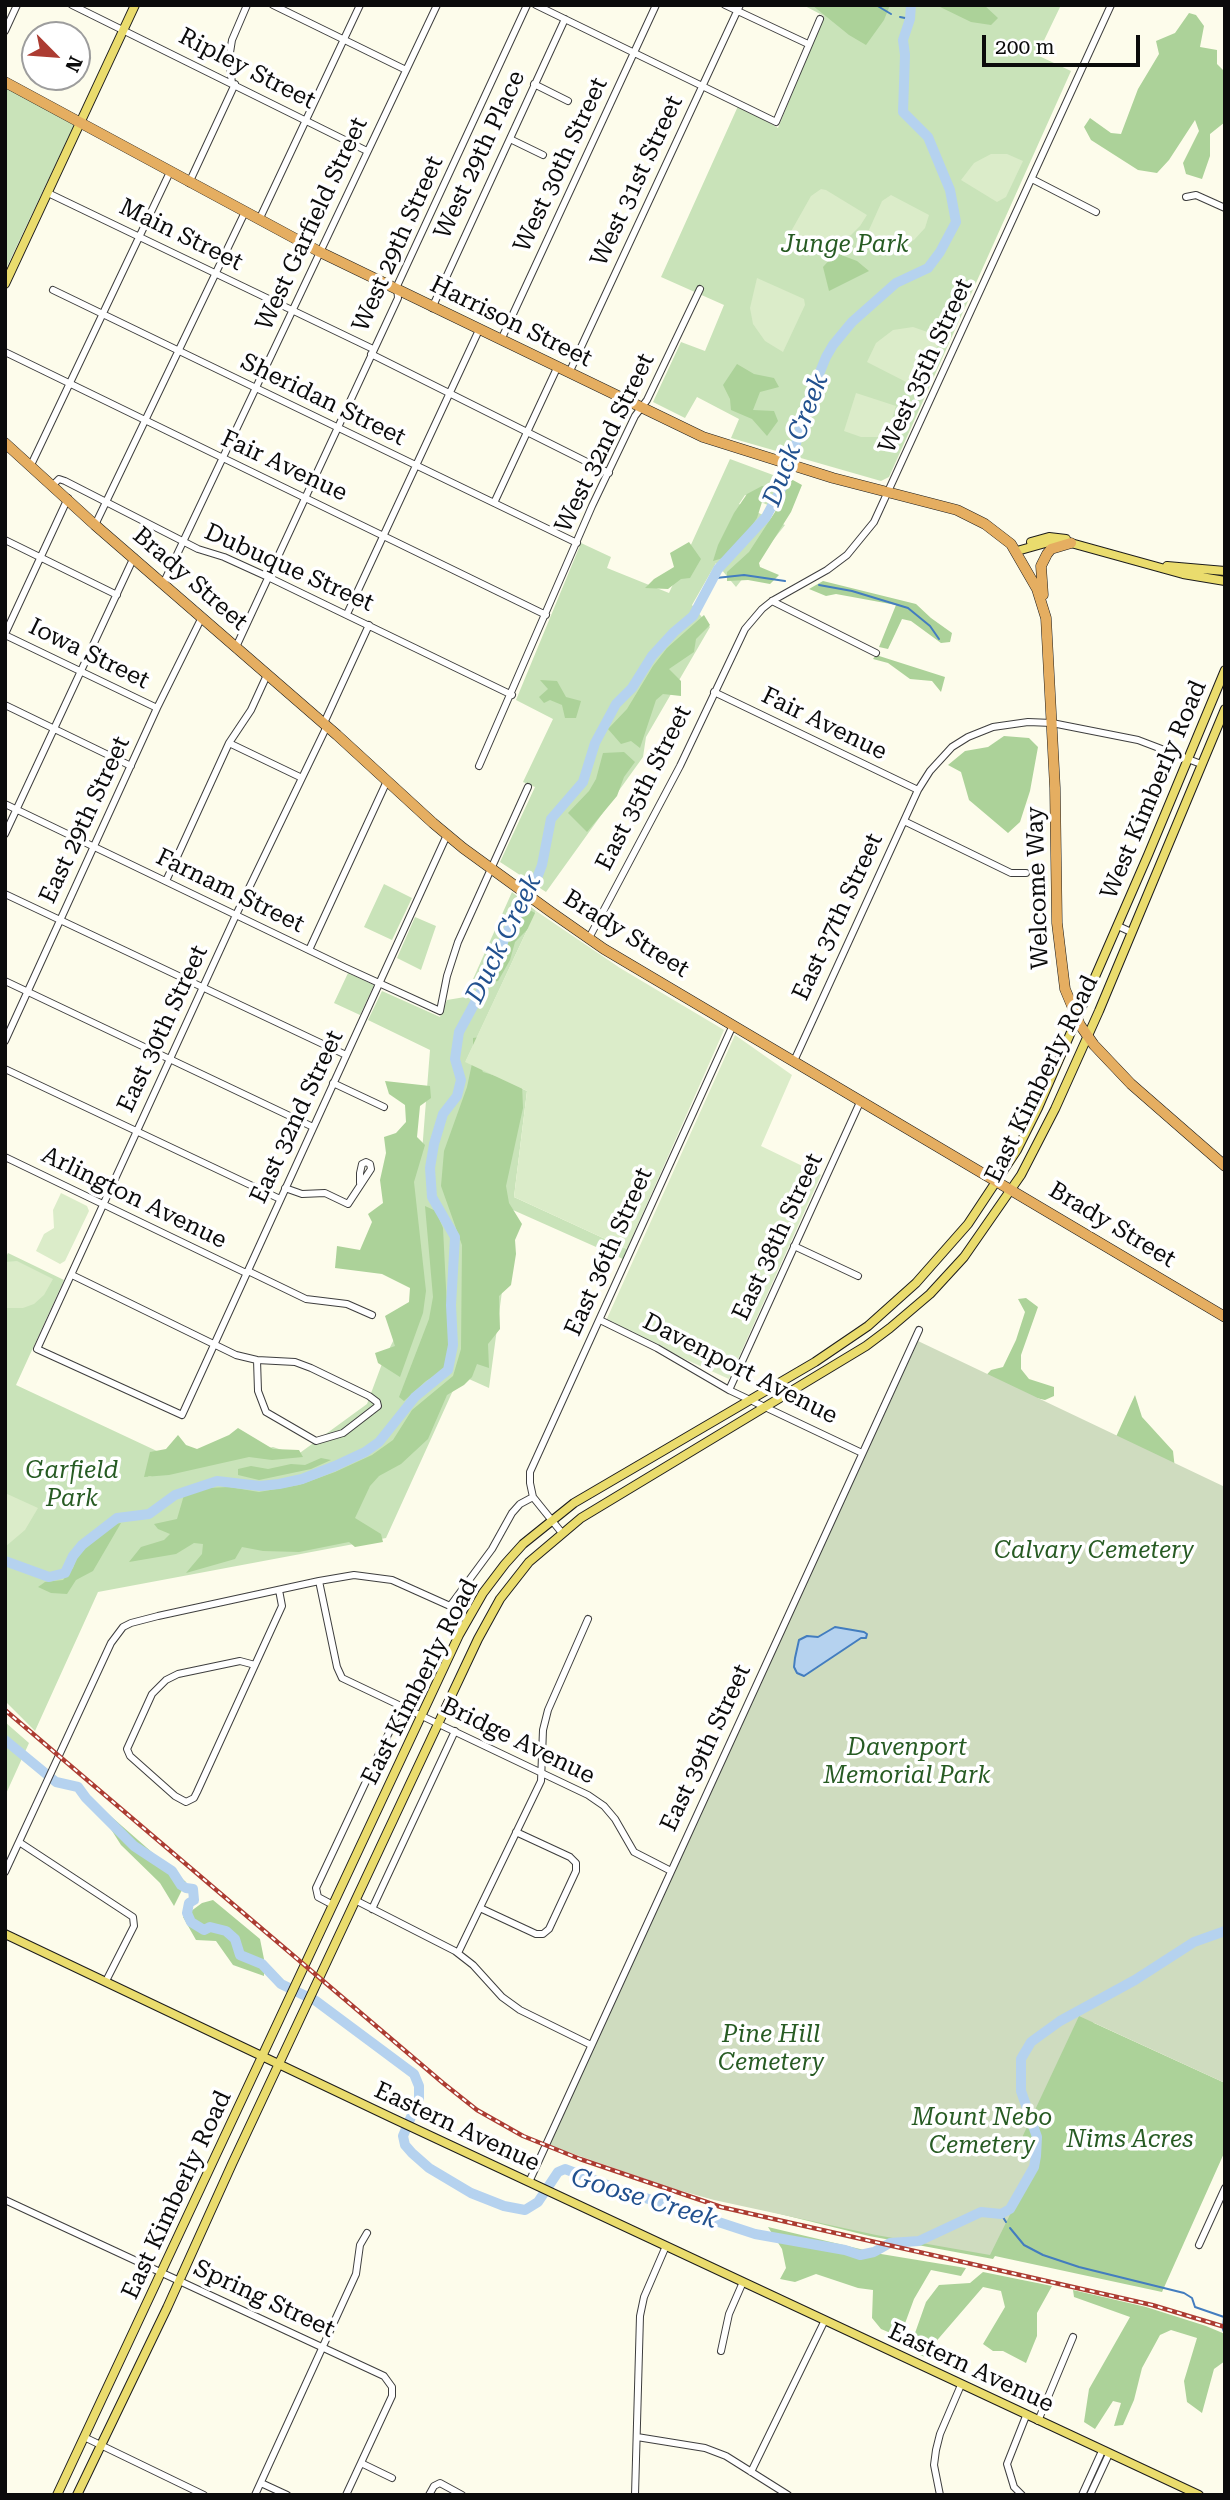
<!DOCTYPE html>
<style>
body{margin:0}
#map{position:relative;width:1230px;height:2500px;overflow:hidden;background:#fdfceb;font-family:"Roboto Serif",serif}
canvas{display:block}
.frame{position:absolute;inset:0;border:7px solid #0b0b0b;pointer-events:none}
.north{position:absolute;left:21px;top:21px;width:70px;height:70px;box-sizing:border-box;background:#fff;border:2px solid #9d9d9d;border-radius:50%;rotate:115deg;font-size:19px;font-weight:700;line-height:28px;text-align:center;color:#0b0b0b}
.north::after{content:'';display:block;margin:auto;width:24px;height:32px;background:#ac3c32;clip-path:polygon(50% 0,100% 100%,50% 72%,0 100%)}
.scale{position:absolute;left:982px;top:35px;width:158px;height:32px;box-sizing:border-box;border:4px solid #0b0b0b;border-top:0;padding-left:9px;font-size:21px;line-height:24px;white-space:nowrap;color:#0b0b0b;-webkit-text-stroke:5px #fff;paint-order:stroke}
</style>
<div id="map">
<canvas width="1230" height="2500"></canvas>
<div class="frame"></div>
<div class="north">N</div>
<div class="scale">200 m</div>
</div>
<script>
const ctx = document.querySelector('canvas').getContext('2d');
ctx.lineJoin = 'round';
function fillPath(path, color) {
  ctx.fillStyle = color;
  ctx.fill(path, 'evenodd');
}
function poly(rows) {
  const path = new Path2D();
  for (const r of rows) {
    path.moveTo(r[0], r[1]);
    for (let i = 2; i < r.length; i += 2) path.lineTo(r[i], r[i + 1]);
  }
  return path;
}
function stroke(path, color, width, dash) {
  ctx.strokeStyle = color;
  ctx.lineWidth = width;
  ctx.lineCap = dash ? 'butt' : 'round';
  ctx.setLineDash(dash || []);
  ctx.stroke(path);
}
function drawText(font, color, halo, rows, align = 'center') {
  ctx.font = font + ' "Roboto Serif",serif';
  ctx.lineWidth = 7;
  ctx.setLineDash([]);
  ctx.textBaseline = 'middle';
  ctx.strokeStyle = halo;
  ctx.fillStyle = color;
  for (const [text, x, y, turn = 0] of rows) {
    ctx.save();
    ctx.translate(x, y);
    ctx.rotate((+turn || 0) * Math.PI / 180);
    ctx.textAlign = isNaN(turn) ? turn : align;
    if (halo) ctx.strokeText(text, 0, 0);
    ctx.fillText(text, 0, 0);
    ctx.restore();
  }
}
fillPath(poly([
 [803,5,1061,5,1037,55,1071,71,889,477,881,481,731,438,739,419,697,397,685,418,653,402,681,342,705,351,724,305,661,277,739,104,778,128,824,16],
 [5,87,74,125,5,271],
 [730,459,800,485,788,514,745,495,739,504,785,525,736,587,716,563,692,605,710,627,646,737,643,757,546,892,500,862,535,787,523,782,553,719,516,700,581,543,611,557,607,568,669,593],
 [384,884,412,898,392,940,364,927],
 [512,892,536,911,466,1061,527,1091,514,1197,627,1249,623,1259,513,1210,489,1388,460,1375,386,1538,98,1592,35,1731,5,1701,5,1259,8,1253,64,1280,16,1385,159,1452,148,1477,273,1447,297,1455,367,1404,383,1361,415,1298,395,1223,422,1152,430,1050,368,1020,382,991,440,1017,447,1000,465,997],
 [415,917,436,926,421,970,397,958],
 [348,973,374,985,360,1015,334,1003],
 [5,1722,29,1743,5,1796]
]), '#c9e3b9');
fillPath(poly([
 [812,5,890,5,884,20,866,45,849,35],
 [936,5,984,5,998,18,991,25,971,22],
 [1189,13,1196,15,1204,26,1200,47,1217,50,1217,64,1225,72,1225,122,1210,134,1210,156,1202,179,1186,174,1183,163,1199,131,1195,120,1169,160,1157,173,1138,170,1091,140,1084,127,1090,118,1111,133,1121,134,1138,89,1159,54,1156,41,1175,33],
 [836,253,857,261,869,271,829,291,823,267],
 [737,364,754,374,774,378,779,387,760,392,753,410,774,411,778,421,767,436,752,419,731,410,730,399,723,385],
 [791,479,802,485,791,512,759,563,760,567,779,575,770,584,748,580,727,581,727,572,749,552,775,512,783,492],
 [762,486,767,486,757,518,745,536,723,558,713,561,718,545,734,513,747,494],
 [689,542,701,559,690,578,681,579,668,589,645,588,654,579,674,567,670,553],
 [823,581,916,604,931,618,952,633,950,642,941,643,911,621,902,619,888,649,879,647,896,605,836,594,826,596,809,589],
 [704,615,710,625,696,639,694,652,669,669,681,681,681,696,663,694,656,700,640,748,631,741,621,744,608,729,627,709,653,666,667,648],
 [876,655,945,677,941,692,932,681,910,679,888,663,873,659],
 [540,680,557,681,566,697,581,701,576,718,565,718,562,705,550,700,544,703,539,697,548,689],
 [1004,736,1029,738,1038,747,1030,791,1020,822,1008,833,969,800,961,772,948,765,965,751,988,747],
 [624,752,635,762,624,777,617,796,587,832,568,813,589,791,596,779,603,753],
 [526,908,537,914,531,926,515,942,510,960,498,981,492,982,500,964,510,934],
 [480,1037,477,1059,483,1072,522,1084,523,1108,506,1186,509,1203,522,1224,515,1240,516,1254,511,1285,499,1296,500,1329,488,1344,489,1368,477,1364,472,1377,464,1385,447,1395,428,1439,401,1464,379,1476,370,1486,355,1518,381,1534,383,1542,355,1547,349,1542,299,1552,263,1551,242,1547,235,1559,186,1573,202,1554,203,1544,194,1543,176,1554,129,1562,141,1547,164,1540,170,1534,158,1529,154,1524,177,1519,184,1495,208,1488,229,1487,259,1492,299,1485,335,1472,372,1455,393,1440,412,1410,453,1376,461,1349,462,1245,441,1186,444,1151,467,1087,473,1059,473,1038],
 [385,1081,430,1086,431,1098,420,1106,417,1137,425,1145,414,1182,426,1291,423,1313,400,1377,378,1363,375,1353,395,1346,385,1316,409,1302,410,1288,382,1274,335,1268,337,1246,360,1250,372,1222,368,1214,383,1203,380,1180,386,1153,384,1137,396,1133,406,1122,405,1105,389,1094],
 [425,1206,436,1211,443,1228,449,1348,444,1370,426,1381,404,1401,399,1397,429,1319,433,1297],
 [1026,1298,1038,1307,1021,1355,1021,1369,1029,1379,1054,1387,1054,1396,1045,1400,1014,1393,981,1381,991,1370,1003,1367,1016,1340,1025,1312,1018,1299],
 [1135,1395,1142,1417,1173,1451,1175,1469,1115,1439],
 [238,1428,273,1449,299,1450,303,1457,272,1460,249,1457,169,1475,144,1477,150,1452,166,1449,178,1435,186,1445,197,1449,229,1435],
 [321,1458,331,1460,311,1469,259,1480,238,1475,238,1469,251,1466,268,1469,291,1464,305,1465],
 [121,1523,93,1571,76,1580,67,1594,51,1593,38,1587,45,1582,63,1580,73,1568,78,1554,114,1524],
 [100,1812,106,1812,186,1882,174,1906,160,1883,121,1845],
 [213,1900,260,1939,264,1959,264,1976,233,1965,216,1941,196,1940,183,1917,202,1903],
 [1078,2002,1094,2023,1225,2083,1225,2151,1162,2292,995,2256,993,2259,869,2236,736,2203],
 [768,2227,881,2254,966,2268,961,2276,931,2270,914,2299,900,2337,881,2329,872,2318,873,2290,858,2288,816,2274,795,2282,780,2279,786,2268,782,2249],
 [983,2272,1052,2286,1037,2313,1037,2336,1026,2363,1003,2351,993,2351,983,2344,1005,2307,1001,2291,983,2287,933,2345,927,2358,909,2350,926,2302,939,2285,970,2283],
 [1073,2290,1146,2307,1206,2326,1225,2334,1225,2361,1214,2369,1202,2413,1187,2402,1184,2381,1197,2338,1171,2330,1160,2335,1142,2368,1134,2400,1123,2425,1114,2426,1121,2403,1113,2401,1095,2429,1084,2422,1089,2389,1130,2317,1074,2297]
]), '#acd299');
fillPath(poly([
 [918,1341,1225,1487,1225,2083,1079,2016,1019,2144,1040,2154,990,2255,876,2235,714,2200,671,2188,548,2145]
]), '#cfdcbf');
fillPath(poly([
 [991,154,1007,154,1023,161,1006,197,997,202,961,180,974,163],
 [821,189,826,190,867,215,860,226,851,235,835,242,818,245,789,235,811,196],
 [891,195,929,215,925,228,914,240,898,247,881,248,864,241,882,201],
 [757,278,804,299,805,305,783,352,765,341,753,324,750,308],
 [913,327,942,337,921,379,912,385,867,362,876,343,893,330],
 [856,393,896,406,890,426,878,437,861,437,844,431],
 [536,911,620,968,724,1030,627,1249,514,1197,527,1091,465,1062],
 [735,1035,792,1075,761,1146,821,1175,729,1379,605,1323],
 [61,1193,87,1206,89,1211,65,1261,60,1264,36,1251,44,1234,54,1228,53,1210],
 [17,1261,53,1279,44,1295,34,1304,23,1308,5,1308,5,1262],
 [5,1493,38,1508,25,1530,5,1547]
]), '#dbecc9');
const water = poly([
 [835,1627,864,1632,867,1634,866,1638,861,1638,804,1676,797,1673,794,1667,795,1658,799,1640,807,1636,818,1637,835,1627]
]);
fillPath(water, '#b5d2ef');
stroke(water, '#437dbf', 2);
stroke(poly([
 [876,5,891,14],
 [900,17,910,19],
 [716,578,744,575,785,581],
 [819,585,852,591,908,608,930,626,939,639],
 [1001,2214,1006,2222],
 [1010,2228,1024,2245,1043,2255,1079,2267,1184,2293,1192,2298,1195,2307,1224,2317,1223,2329,1225,2335]
]), '#437dbf', 2);
stroke(poly([
 [5,1561,49,1577,65,1573,73,1556,82,1545,117,1518,149,1514,175,1495,217,1481,260,1486,279,1484,302,1479,335,1466,365,1452,379,1442,415,1397,448,1370,453,1345,451,1305,455,1237,432,1197,430,1168,434,1144,443,1114,457,1096,461,1080,455,1059,459,1032,497,962,505,936,534,886,542,865,551,819,583,782,595,743,616,704,632,688,652,656,674,632,693,616,718,569,766,517,787,478,805,409,826,357,833,345,852,322,896,283,928,268,940,252,956,222,950,190,928,137,903,112,905,55,903,40,910,19,911,5],
 [5,1740,56,1782,78,1787,86,1798,134,1846,172,1871,181,1885,186,1888,193,1889,194,1900,189,1903,187,1913,191,1922,204,1930,210,1927,226,1931,235,1939,240,1955,262,1964,281,1984,316,2001,414,2074,419,2086,419,2098,403,2136,405,2145,412,2153,429,2168,471,2193,504,2206,525,2210,538,2202,558,2172,565,2169,612,2187,755,2234,845,2250,860,2255,874,2252,890,2243,919,2241,981,2212,1001,2214,1010,2209,1034,2167,1036,2156,1037,2137,1021,2091,1021,2059,1031,2042,1060,2021,1135,1980,1194,1942,1225,1931]
]), '#b5d2ef', 10);
const minor = poly([
 [72,5,367,151],
 [273,5,406,70],
 [536,5,776,122,820,19],
 [725,5,808,44],
 [5,31,17,5],
 [232,83,229,59,232,40,247,5],
 [534,84,568,101],
 [510,139,543,155],
 [1032,179,1096,212],
 [189,183,235,84],
 [48,193,373,349],
 [1186,197,1196,195,1225,208],
 [259,220,360,5],
 [53,290,577,543],
 [432,308,565,19],
 [501,340,656,5],
 [5,352,546,615],
 [371,354,609,473],
 [569,373,740,5],
 [31,465,170,172],
 [53,485,59,479,65,481,198,549,224,557,268,577,512,695],
 [494,503,557,368],
 [95,525,245,212],
 [5,540,117,595],
 [164,582,437,5],
 [772,601,876,653],
 [347,614,479,330],
 [5,634,68,498],
 [5,635,157,708],
 [236,647,398,298,397,286,527,5],
 [714,692,918,790],
 [5,705,131,766],
 [324,723,369,625],
 [327,726,236,915,37,1349,182,1415,447,835],
 [229,743,302,778],
 [479,766,592,506,635,416,647,400,700,289],
 [5,804,344,967,440,1011,447,976,458,942,528,787],
 [904,821,1011,873,1026,873],
 [5,834,134,557],
 [166,881,229,743,251,710,267,675],
 [5,894,346,1055],
 [1118,926,1131,932],
 [589,938,680,766,745,629,762,609,772,601,827,570,847,555,874,522,1111,5],
 [309,950,387,781],
 [5,981,313,1127],
 [5,1041,157,708,202,617],
 [794,1061,918,790,930,771,952,747,968,737,993,727,1028,722,1052,723,1138,740,1201,764],
 [5,1069,280,1199],
 [333,1083,384,1107],
 [5,1157,246,1273],
 [285,1188,302,1194,325,1193,348,1204,371,1169,370,1164,366,1162,362,1164,360,1173,360,1183],
 [794,1246,858,1276],
 [248,1271,306,1299,347,1304,372,1315],
 [72,1275,236,1355,257,1360,295,1362,311,1368,369,1396,377,1402,378,1406,343,1433,316,1441,266,1412,258,1391,257,1360],
 [600,1320,657,1348,729,1390,862,1453],
 [729,1390,861,1100],
 [562,1533,533,1497,530,1483,530,1472,733,1025],
 [319,1581,337,1667,342,1678,588,1795,604,1806,615,1819,634,1852,671,1871],
 [255,1665,240,1661,178,1674,166,1680,152,1694,127,1749,130,1756,175,1796,186,1802,194,1798,197,1792,255,1665,282,1606,279,1590],
 [19,1842,133,1917,134,1926,106,1981],
 [5,1872,111,1643,123,1627,131,1623,158,1616,319,1581,354,1575,392,1580,450,1606,492,1549,512,1513,520,1504,533,1497],
 [355,1900,455,1951,473,1965,502,1997,520,2010,591,2045],
 [333,1905,318,1897,316,1888,401,1707],
 [480,1908,536,1934,543,1934,549,1929,576,1871,576,1863,570,1857,516,1832],
 [372,1909,455,1731],
 [458,1953,541,1781,543,1730,548,1710,588,1619],
 [529,2182,919,1330],
 [5,2200,384,2376,392,2387,392,2396,346,2495],
 [1199,2245,1225,2188],
 [721,2351,729,2314,743,2282],
 [1038,2421,1073,2337],
 [84,2437,204,2495],
 [637,2437,705,2448,726,2456,788,2495],
 [361,2463,392,2478],
 [751,2472,825,2320],
 [261,2483,287,2495],
 [255,2495,356,2274,360,2245,367,2233],
 [429,2495,434,2486,440,2483,462,2495],
 [635,2495,640,2316,644,2297,666,2246],
 [940,2495,934,2465,936,2450,940,2434,961,2385],
 [1022,2495,1014,2487,1007,2464,1026,2416],
 [1082,2495,1102,2451],
 [1090,2495,1109,2454]
]);
const major = poly([
 [5,284,135,5],
 [1031,542,1049,537,1066,539],
 [1017,551,1049,542,1071,543,1183,574,1225,581],
 [1167,566,1225,571],
 [5,1934,390,2117,1199,2495],
 [57,2495,459,1635,483,1593,505,1564,523,1544,574,1503,815,1362,868,1326,916,1283,968,1224,1017,1150,1038,1108,1148,855,1225,670],
 [77,2495,167,2308,232,2164,438,1724,478,1639,500,1599,529,1562,581,1518,866,1346,890,1328,930,1294,964,1257,1021,1175,1055,1109,1099,1011,1225,709]
]);
const highway = poly([
 [5,82,320,252,703,437,833,478,957,510,985,524,1011,544,1037,589,1046,618,1055,788,1057,923,1065,989,1080,1025,1094,1045,1131,1084,1225,1166],
 [5,443,95,525,337,735,433,823,463,848,551,912,604,949,1225,1317],
 [1043,595,1041,566,1047,554,1051,549,1071,543]
]);
stroke(minor, '#3e3e3e', 8);
stroke(major, '#1c1c1c', 10);
stroke(highway, '#1c1c1c', 11);
stroke(minor, '#fff', 6);
stroke(major, '#eadc6d', 8);
stroke(highway, '#e5ae61', 10);
const rail = poly([
 [5,1710,443,2083,477,2110,523,2136,580,2159,721,2207,1152,2305,1225,2327]
]);
stroke(rail, '#ac3c32', 4.5);
stroke(rail, '#fff', 2, [5]);
drawText('24px', '#0b0b0b', '#fff', [
 ["Ripley Street",247,69,27],
 ["West 29th Place",480,155,-65],
 ["West 30th Street",561,165,-65],
 ["West 31st Street",637,181,-65],
 ["West Garfield Street",312,224,-65],
 ["Main Street",181,235,26],
 ["West 29th Street",398,244,-66],
 ["Harrison Street",511,322,26],
 ["West 35th Street",926,366,-65],
 ["Sheridan Street",323,400,26],
 ["West 32nd Street",605,443,-64],
 ["Fair Avenue",284,466,25],
 ["Dubuque Street",289,568,24],
 ["Brady Street",190,579,41],
 ["Iowa Street",89,654,26],
 ["Fair Avenue",824,724,26],
 ["East 35th Street",644,788,-63],
 ["West Kimberly Road",1154,790,-67],
 ["East 29th Street",85,820,-65],
 ["Welcome Way",1038,888,-92],
 ["Farnam Street",230,891,26],
 ["East 37th Street",838,917,-65],
 ["Brady Street",626,934,32],
 ["East 30th Street",163,1029,-65],
 ["East Kimberly Road",1042,1079,-64],
 ["East 32nd Street",297,1117,-65],
 ["Arlington Avenue",134,1198,26],
 ["Brady Street",1112,1225,31],
 ["East 38th Street",778,1237,-65],
 ["East 36th Street",609,1252,-66],
 ["Davenport Avenue",740,1369,27],
 ["East Kimberly Road",420,1682,-63],
 ["Bridge Avenue",518,1741,26],
 ["East 39th Street",706,1748,-65],
 ["Eastern Avenue",457,2127,25],
 ["East Kimberly Road",177,2195,-65],
 ["Spring Street",264,2299,25],
 ["Eastern Avenue",971,2368,25]
]);
drawText('italic 24px', '#275b23', '#fff', [
 ["Junge Park",845,245],
 ["Garfield",72,1471],
 ["Park",72,1499],
 ["Calvary Cemetery",1094,1551],
 ["Davenport",907,1748],
 ["Memorial Park",907,1776],
 ["Pine Hill",771,2035],
 ["Cemetery",771,2063],
 ["Mount Nebo",982,2118],
 ["Cemetery",982,2146],
 ["Nims Acres",1130,2140]
]);
drawText('italic 26px', '#22518f', '#fff', [
 ["Duck Creek",796,440,-69],
 ["Duck Creek",504,939,-64],
 ["Goose Creek",644,2199,17]
]);
</script>
